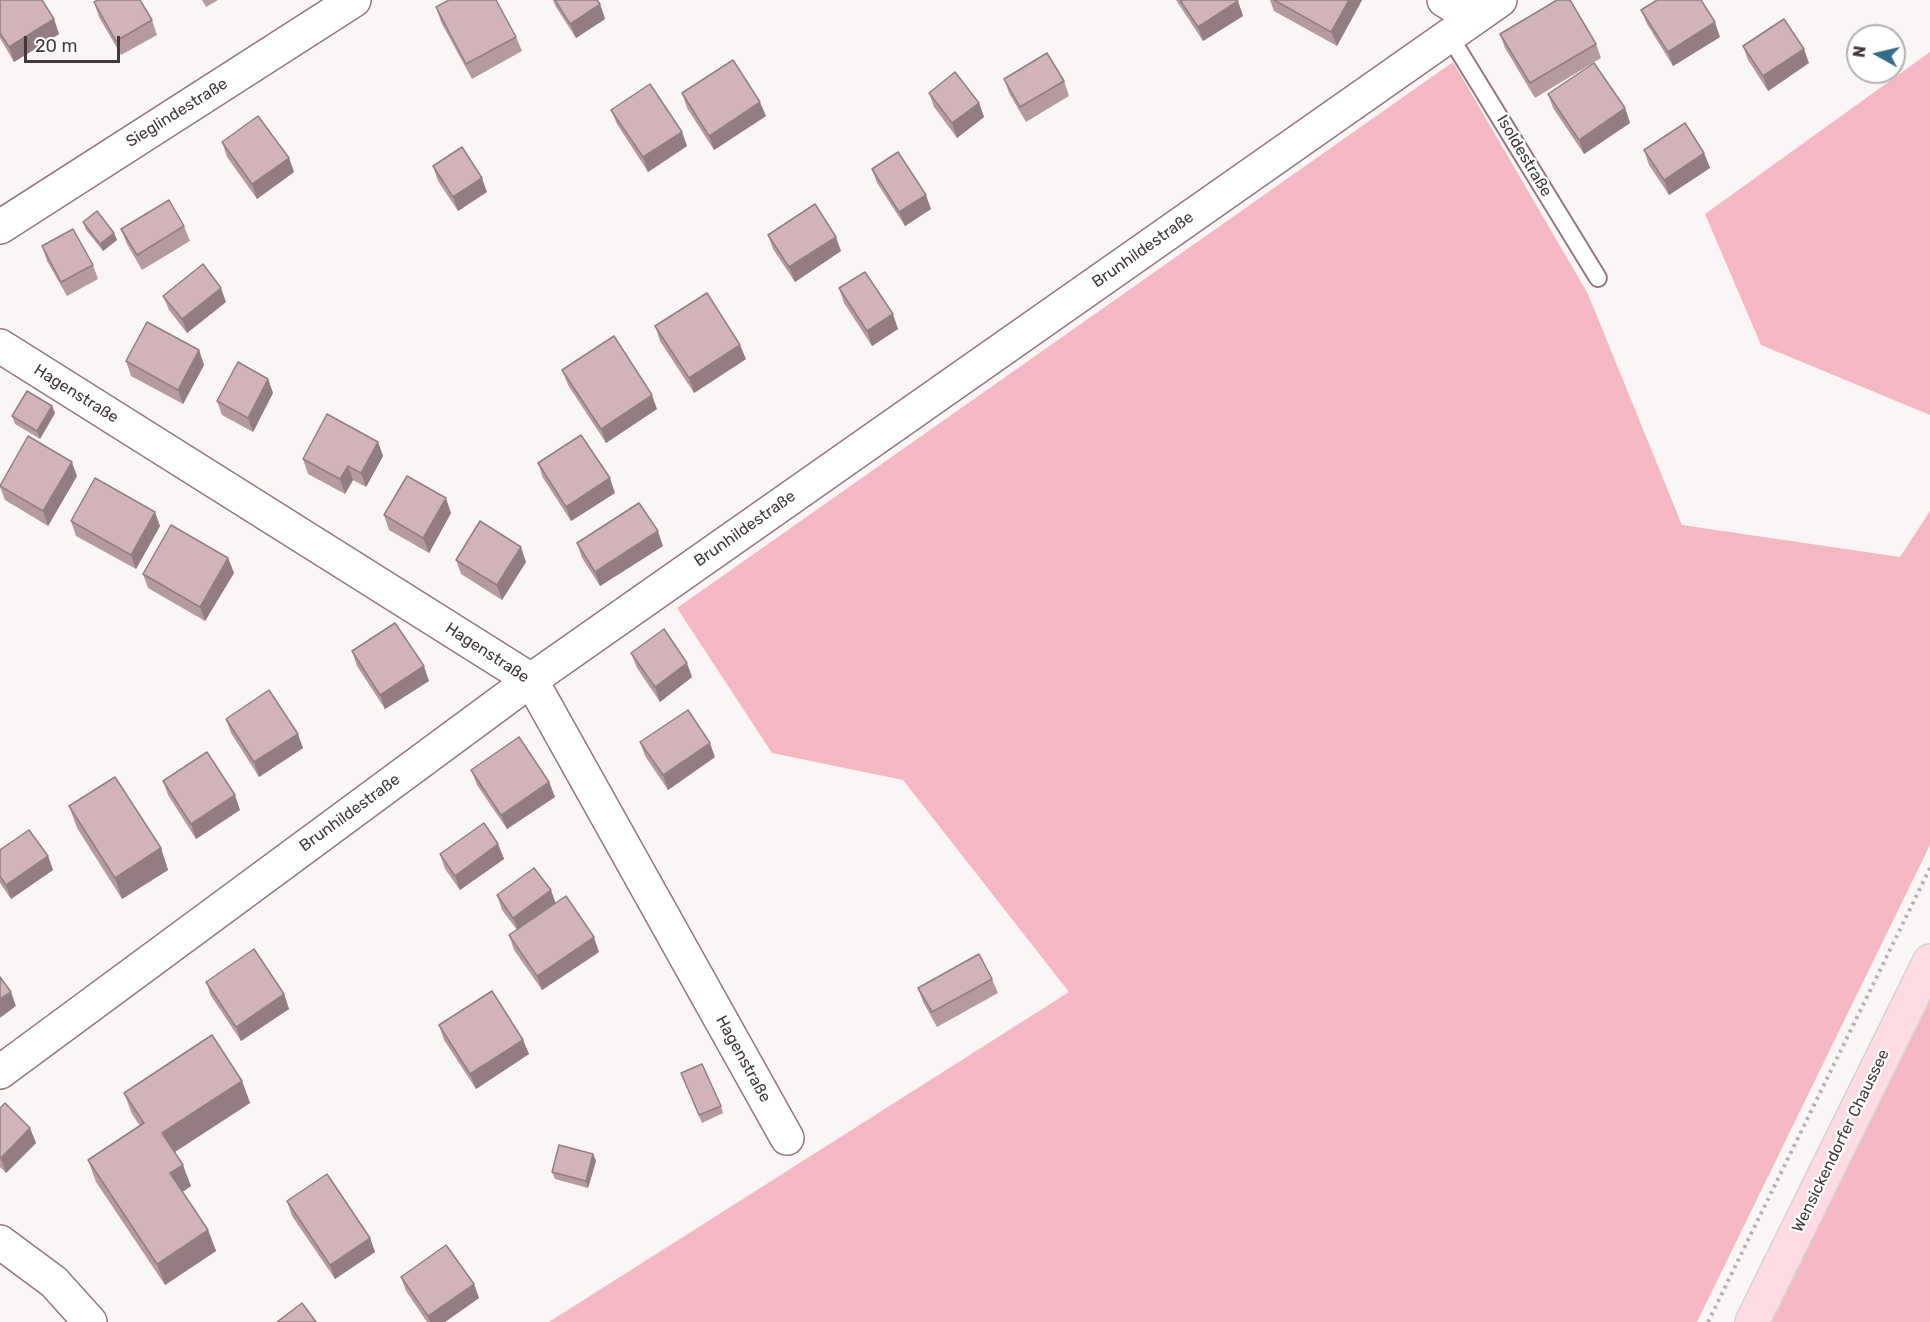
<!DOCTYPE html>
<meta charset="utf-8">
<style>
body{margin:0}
#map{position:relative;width:1930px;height:1322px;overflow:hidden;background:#fbf5f6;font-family:Rubik,sans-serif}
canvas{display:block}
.north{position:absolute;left:1846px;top:24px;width:60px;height:60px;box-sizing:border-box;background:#fff;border:2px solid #b4b0b0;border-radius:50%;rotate:278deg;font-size:16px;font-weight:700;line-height:24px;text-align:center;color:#44393a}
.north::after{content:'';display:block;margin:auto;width:21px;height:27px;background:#346c86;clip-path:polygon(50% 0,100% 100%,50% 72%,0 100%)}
.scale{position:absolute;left:24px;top:36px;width:96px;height:27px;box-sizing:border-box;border:3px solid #44393a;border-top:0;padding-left:8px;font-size:18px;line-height:21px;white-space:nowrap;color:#44393a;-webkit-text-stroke:4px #fff;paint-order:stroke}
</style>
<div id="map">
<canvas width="1930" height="1322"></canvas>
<div class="north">N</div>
<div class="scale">20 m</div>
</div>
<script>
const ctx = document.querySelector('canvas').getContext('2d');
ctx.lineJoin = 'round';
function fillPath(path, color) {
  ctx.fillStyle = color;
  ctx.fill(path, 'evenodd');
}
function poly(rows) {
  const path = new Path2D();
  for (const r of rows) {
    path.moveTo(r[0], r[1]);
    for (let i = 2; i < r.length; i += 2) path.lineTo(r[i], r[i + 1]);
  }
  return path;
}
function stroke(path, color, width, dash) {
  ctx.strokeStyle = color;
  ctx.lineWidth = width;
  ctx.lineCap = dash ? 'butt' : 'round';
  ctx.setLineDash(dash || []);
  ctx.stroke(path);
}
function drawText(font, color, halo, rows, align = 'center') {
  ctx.font = font + ' Rubik,sans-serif';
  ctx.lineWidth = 4.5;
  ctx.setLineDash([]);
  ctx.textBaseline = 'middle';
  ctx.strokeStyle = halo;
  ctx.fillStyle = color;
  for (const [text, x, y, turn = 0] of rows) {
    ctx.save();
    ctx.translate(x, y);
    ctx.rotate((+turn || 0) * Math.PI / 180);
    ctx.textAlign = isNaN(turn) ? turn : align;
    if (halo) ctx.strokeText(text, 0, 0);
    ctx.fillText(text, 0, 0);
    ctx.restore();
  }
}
fillPath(poly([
 [1930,52,1930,415,1761,345,1705,214],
 [1453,62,1588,294,1682,525,1900,557,1930,511,1930,845,1697,1322,549,1322,1069,992,903,780,772,753,677,608],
 [1930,998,1930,1322,1772,1322]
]), '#f4b8c2');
const service = poly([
 [1449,35,1598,278]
]);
const minor = poly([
 [1444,0,1474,18],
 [0,227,354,0],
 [0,346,531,680,787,1138],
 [0,1072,531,680,1500,0],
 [0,1242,54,1282,90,1322]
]);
const primary = poly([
 [1752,1322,1930,961]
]);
stroke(service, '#93787d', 20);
stroke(minor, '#93787d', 36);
stroke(primary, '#d6d3d4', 36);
stroke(poly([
 [1708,1322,1930,868]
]), '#b8b1b2', 4, [3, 4.5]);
stroke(service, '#fff', 16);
stroke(minor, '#fff', 33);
stroke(primary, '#ffdce2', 33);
fillPath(poly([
 [0,0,54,19,59,34,14,62,0,38],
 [202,0,218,0,206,7],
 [553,0,597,0,600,4,605,19,576,38,556,7],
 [1176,0,1237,0,1243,16,1203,41],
 [1270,0,1362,0,1337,46,1274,11],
 [94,2,152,20,157,35,121,55,99,17],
 [436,7,516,37,522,51,472,79,441,22],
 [1641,10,1720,37,1673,66,1647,24],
 [1500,34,1596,44,1601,58,1535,98,1505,48],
 [1743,46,1809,63,1768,91,1748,60],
 [1004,79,1064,81,1069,96,1026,122,1009,93],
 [682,93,766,116,714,150,687,108],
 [929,93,979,103,984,117,957,138,934,107],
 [1548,94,1625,108,1630,123,1584,154,1553,108],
 [611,110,682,132,687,146,648,172,617,124],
 [222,142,289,158,294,172,257,199,227,157],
 [1644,150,1704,153,1710,168,1669,195,1649,165],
 [433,166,487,192,458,211,438,181],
 [872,169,931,209,905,226,877,183],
 [83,222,114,233,117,240,103,251,86,230],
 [184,226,190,241,142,270,127,244,121,229],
 [768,235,841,251,795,282,773,249],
 [42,246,93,265,98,279,67,296,47,261],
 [839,288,898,329,872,346,844,303],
 [163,296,226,302,187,333,169,310],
 [655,326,746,359,694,393,660,341],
 [199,350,204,365,183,404,131,376,126,361],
 [562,370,657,409,606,443,568,385],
 [268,379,273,393,253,432,222,415,217,401],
 [52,406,55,413,40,439,15,424,12,416],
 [378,442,383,456,366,487,353,480,345,494,308,474,303,459],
 [538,463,615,493,571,521,543,478],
 [77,476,48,526,5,500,0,487,0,485],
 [451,513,429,553,389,530,384,515],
 [71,521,160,526,136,569,76,536],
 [577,543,663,546,600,586,582,558],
 [228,558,234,573,205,621,148,588,143,574],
 [456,560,526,562,502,600,461,574],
 [352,651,429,681,385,709,357,666],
 [631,653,692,677,660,702,637,668],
 [226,719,303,748,259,777,231,733],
 [640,742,715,757,668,790,645,756],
 [471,770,549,782,555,797,507,829,477,785],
 [163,781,240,810,196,839,168,795],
 [69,806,161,848,168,870,122,899,77,828],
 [498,844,504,859,460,890,445,869,440,854],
 [0,850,48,856,53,870,11,899,0,883],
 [497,895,556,903,599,952,542,990,514,950,509,935,517,930,502,910],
 [992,979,998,993,937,1027,923,1002,918,988],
 [206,982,284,994,289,1009,241,1041,211,996],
 [439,1025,523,1040,529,1054,476,1089,444,1040],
 [681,1073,721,1106,723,1113,702,1123],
 [242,1081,250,1103,175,1152,191,1186,182,1192,208,1230,216,1251,165,1285,96,1182,88,1160,140,1126,132,1114,124,1093],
 [0,1108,30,1128,36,1143,6,1173,0,1167],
 [593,1154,596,1161,588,1188,555,1179,552,1172],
 [287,1201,370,1238,375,1252,335,1279,292,1216],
 [401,1277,474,1284,479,1298,445,1322,427,1322,406,1291]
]), '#b49b9f');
fillPath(poly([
 [1349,0,1362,0,1337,46,1331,32],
 [1238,1,1243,16,1203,41,1198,27],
 [600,4,605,19,576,38,570,24],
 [54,19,59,34,14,62,9,47],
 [1715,22,1720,37,1673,66,1668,52],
 [1804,49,1809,63,1768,91,1763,76],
 [760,102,766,116,714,150,709,136],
 [979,103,984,117,957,138,952,123],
 [1625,108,1630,123,1584,154,1579,140],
 [682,132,687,146,648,172,643,157],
 [1704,153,1710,168,1669,195,1664,180],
 [289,158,294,172,257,199,252,184],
 [482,178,487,192,458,211,453,197],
 [926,195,931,209,905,226,899,212],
 [114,233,117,240,103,251,100,244],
 [836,237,841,251,795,282,789,267],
 [221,288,226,302,187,333,182,319],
 [893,314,898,329,872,346,867,331],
 [740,345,746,359,694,393,689,378],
 [199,350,204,365,183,404,178,390],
 [268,379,273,393,253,432,248,418],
 [652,395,657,409,606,443,601,429],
 [52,406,55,413,40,439,37,431],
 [378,442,383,456,366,487,361,473],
 [72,462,77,476,48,526,43,511],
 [348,466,353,480,345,494,340,479],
 [610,478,615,493,571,521,566,507],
 [446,498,451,513,429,553,423,538],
 [155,512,160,526,136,569,131,555],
 [658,531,663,546,600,586,595,572],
 [521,547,526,562,502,600,497,585],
 [228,558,234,573,205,621,200,607],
 [687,663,692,677,660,702,655,687],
 [424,666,429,681,385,709,380,695],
 [298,734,303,748,259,777,254,762],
 [710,743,715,757,668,790,663,775],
 [549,782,555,797,507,829,501,815],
 [235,795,240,810,196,839,191,824],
 [498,844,504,859,460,890,455,876],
 [161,848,168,870,122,899,115,878],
 [48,856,53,870,11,899,6,885],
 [551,890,556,904,519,932,513,918],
 [594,937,599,952,542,990,537,976],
 [11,992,16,1006,0,1018,0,999],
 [284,994,289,1009,241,1041,236,1027],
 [523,1040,529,1054,476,1089,470,1074],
 [242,1081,250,1103,170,1155,162,1133],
 [30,1128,36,1143,6,1173,1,1158],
 [593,1154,596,1161,588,1188,586,1181],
 [183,1165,191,1186,178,1195,170,1173],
 [208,1230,216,1251,165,1285,157,1264],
 [370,1238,375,1252,335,1279,330,1265],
 [474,1284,479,1298,445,1322,430,1322,428,1316]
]), '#927e82');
const building = poly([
 [0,0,42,0,54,19,9,47,0,33,0,0],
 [98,0,140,0,152,20,116,41,94,2,98,0],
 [449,0,496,0,516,37,466,64,436,7,449,0],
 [555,0,597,0,600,4,570,24,555,0],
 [1180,0,1237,0,1238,1,1198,27,1180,0],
 [1274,0,1349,0,1331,32,1274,0],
 [1557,0,1570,0,1596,44,1530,83,1500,34,1557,0],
 [1657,0,1701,0,1715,22,1668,52,1641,10,1657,0],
 [1784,19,1804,49,1763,76,1743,46,1784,19],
 [1047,53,1064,81,1020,107,1004,79,1047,53],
 [733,60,760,102,709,136,682,93,733,60],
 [1594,63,1625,108,1579,140,1548,94,1594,63],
 [955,72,979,103,952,123,929,93,955,72],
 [650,84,682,132,643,157,611,110,650,84],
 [258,116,289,158,252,184,222,142,258,116],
 [1685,123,1704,153,1664,180,1644,150,1685,123],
 [462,147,482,178,453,197,433,166,462,147],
 [898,152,926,195,899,212,872,169,898,152],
 [169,200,184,226,137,255,121,229,169,200],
 [815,204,836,237,789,267,768,235,815,204],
 [97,211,114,233,100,244,83,222,97,211],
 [73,229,93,265,61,282,42,246,73,229],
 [203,264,221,288,182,319,163,296,203,264],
 [865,272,893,314,867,331,839,288,865,272],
 [707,293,740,345,689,378,655,326,707,293],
 [147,322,199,350,178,390,126,361,147,322],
 [614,336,652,395,601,429,562,370,614,336],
 [238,362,268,379,248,418,217,401,238,362],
 [27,391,52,406,37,431,12,416,27,391],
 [327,414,378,442,361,473,348,466,340,479,303,459,327,414],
 [581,435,610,478,566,507,538,463,581,435],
 [28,436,72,462,43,511,0,486,28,436],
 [407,476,446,498,423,538,384,515,407,476],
 [95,478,155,512,131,555,71,521,95,478],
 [639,503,658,531,595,572,577,543,639,503],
 [480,521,521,547,497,585,456,560,480,521],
 [171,525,228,558,200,607,143,574,171,525],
 [395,623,424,666,380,695,352,651,395,623],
 [664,629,687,663,655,687,631,653,664,629],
 [269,690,298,734,254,762,226,719,269,690],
 [688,710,710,743,663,775,640,742,688,710],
 [519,737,549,782,501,815,471,770,519,737],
 [207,752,235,795,191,824,163,781,207,752],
 [115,777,161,848,115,878,69,806,115,777],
 [484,823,498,844,455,876,440,854,484,823],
 [29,830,48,856,6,885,0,876,0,850,29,830],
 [534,868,551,890,513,918,497,895,534,868],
 [566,896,594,937,537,976,509,935,566,896],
 [254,949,284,994,236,1027,206,982,254,949],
 [979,954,992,979,932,1012,918,988,979,954],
 [0,977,11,992,0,999,0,977],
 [492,991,523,1040,470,1074,439,1025,492,991],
 [212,1035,242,1081,162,1133,183,1165,170,1173,208,1230,157,1264,88,1160,144,1123,124,1093,212,1035],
 [702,1064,721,1106,699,1115,681,1073,702,1064],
 [5,1103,30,1128,1,1158,0,1157,0,1108,5,1103],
 [559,1145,593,1154,586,1181,552,1172,559,1145],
 [327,1174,370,1238,330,1265,287,1201,327,1174],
 [446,1245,474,1284,428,1316,401,1277,446,1245],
 [302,1303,316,1322,277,1322,302,1303]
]);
fillPath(building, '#d1b4b9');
stroke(building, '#927e82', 1.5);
drawText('16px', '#44393a', '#fff', [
 ["Sieglindestraße",177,113,-32],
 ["Isoldestraße",1524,156,59],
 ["Brunhildestraße",1143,250,-35],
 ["Hagenstraße",76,394,32],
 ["Brunhildestraße",745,529,-35],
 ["Hagenstraße",487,653,33],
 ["Brunhildestraße",350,813,-36],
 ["Hagenstraße",743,1059,61],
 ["Wensickendorfer Chaussee",1841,1141,-64]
]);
</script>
